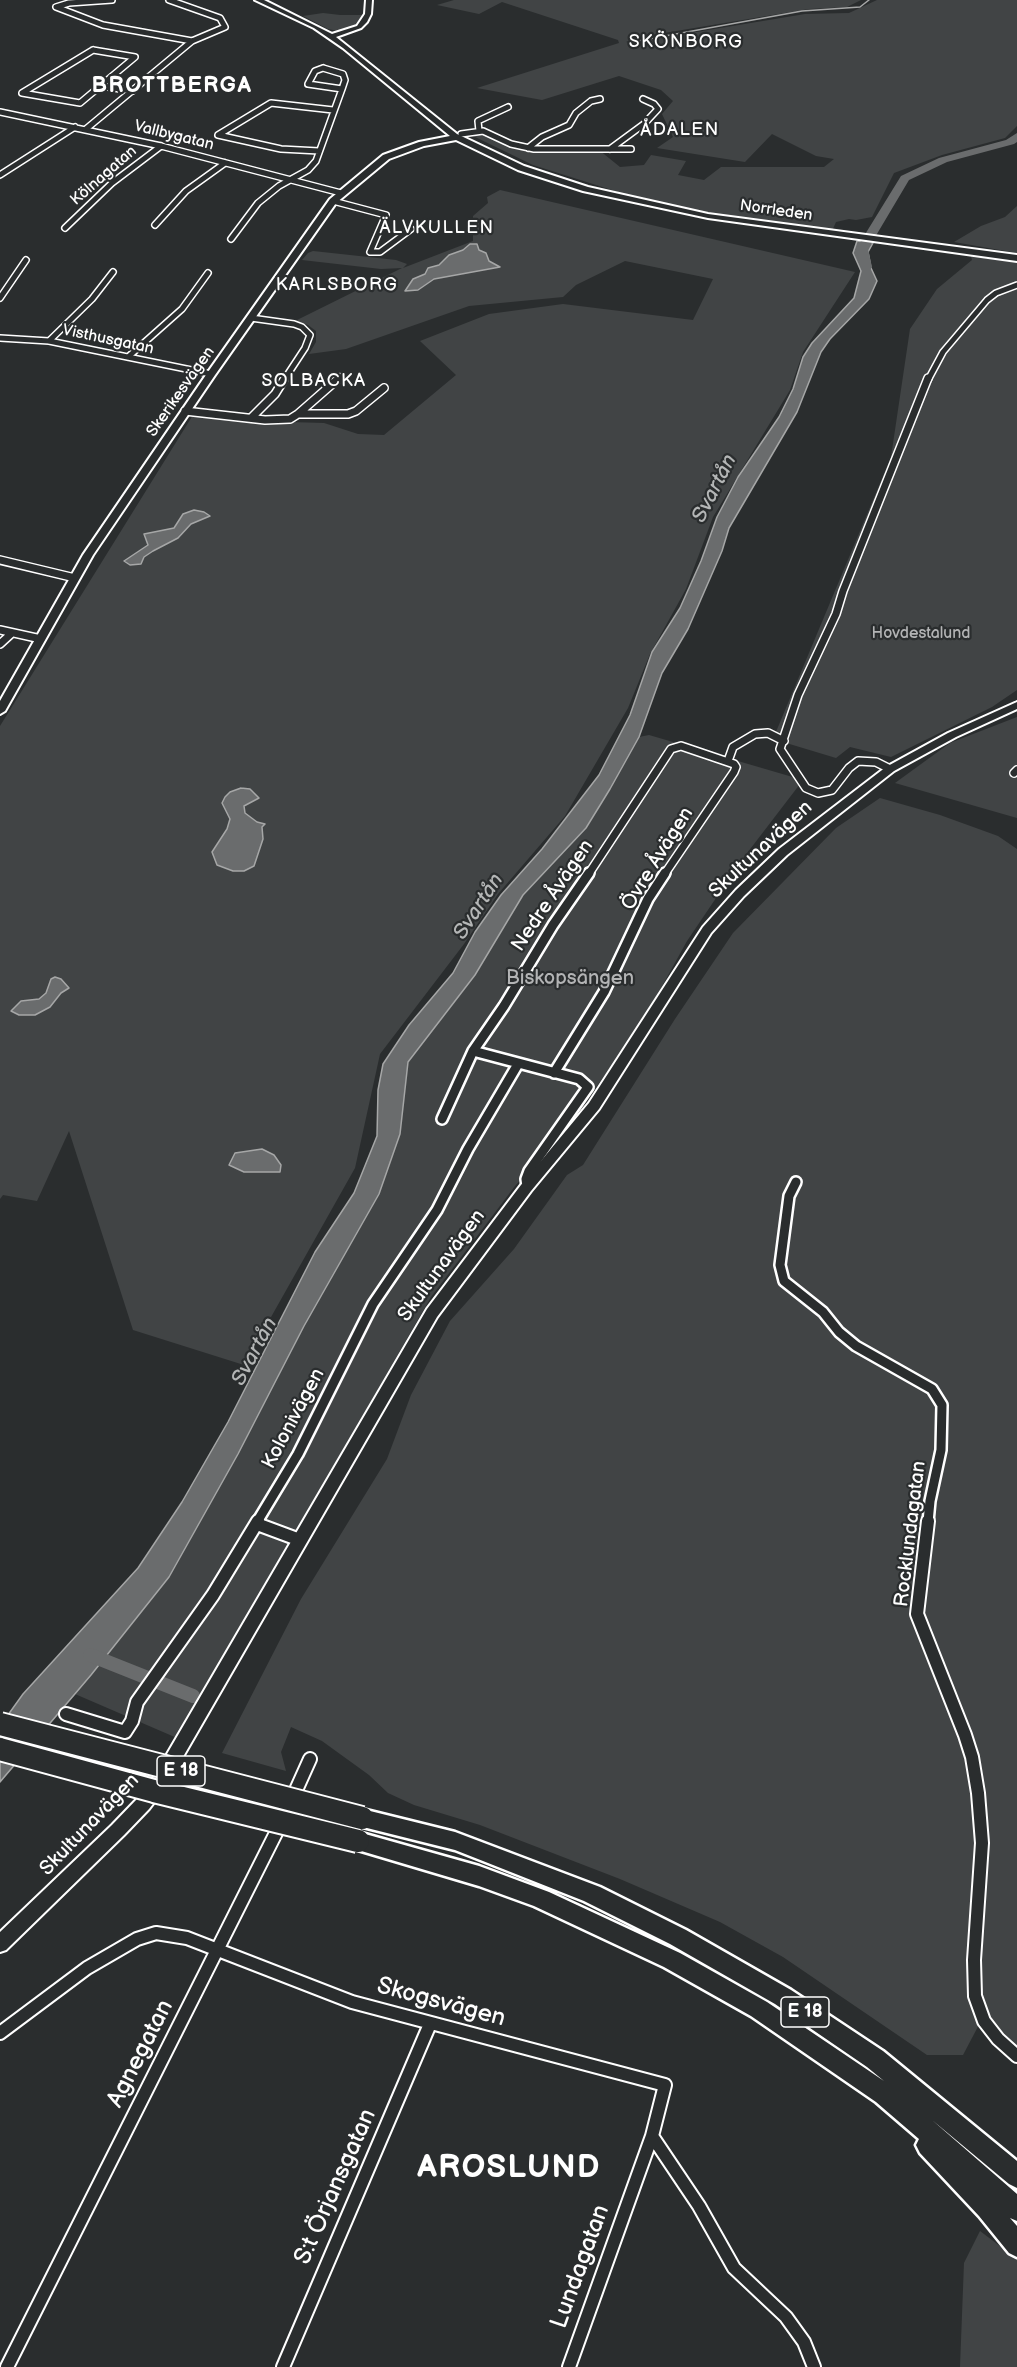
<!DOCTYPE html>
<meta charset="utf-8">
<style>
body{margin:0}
canvas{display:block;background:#2a2d2e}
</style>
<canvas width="1017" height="2367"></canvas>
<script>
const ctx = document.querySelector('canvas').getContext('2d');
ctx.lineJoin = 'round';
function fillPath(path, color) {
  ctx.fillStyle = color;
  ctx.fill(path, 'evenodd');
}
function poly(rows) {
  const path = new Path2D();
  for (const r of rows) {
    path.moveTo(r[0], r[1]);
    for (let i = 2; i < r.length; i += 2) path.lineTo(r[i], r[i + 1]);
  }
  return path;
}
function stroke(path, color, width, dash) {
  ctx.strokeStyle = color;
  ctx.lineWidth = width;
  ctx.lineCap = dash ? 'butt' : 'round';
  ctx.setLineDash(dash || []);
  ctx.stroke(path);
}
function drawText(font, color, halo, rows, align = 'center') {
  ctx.font = font + ' "Balsamiq Sans",sans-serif';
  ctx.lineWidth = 4.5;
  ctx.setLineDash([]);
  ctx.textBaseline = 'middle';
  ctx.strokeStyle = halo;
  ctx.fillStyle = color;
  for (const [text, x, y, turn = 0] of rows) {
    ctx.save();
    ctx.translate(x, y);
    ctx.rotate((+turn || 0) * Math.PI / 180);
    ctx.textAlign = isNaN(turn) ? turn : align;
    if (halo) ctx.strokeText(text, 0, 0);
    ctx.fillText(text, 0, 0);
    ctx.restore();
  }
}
fillPath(poly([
 [454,0,861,0,847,7,809,9,640,37,626,42,630,43,805,14,849,13,877,0,1017,0,1017,126,1005,138,942,155,894,173,872,217,856,220,849,219,836,222,832,231,700,211,634,197,533,165,469,134,479,132,510,146,561,151,562,153,599,150,620,167,644,165,651,155,686,161,678,175,704,180,721,167,824,167,834,159,816,156,772,134,745,162,657,148,673,137,662,114,673,101,661,90,619,76,542,100,477,88,619,43,618,40,502,2,479,14,437,5],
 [323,13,340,15,365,15,362,21,354,27,338,31,328,29,303,16],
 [500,190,855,272,803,352,790,390,713,517,686,589,650,654,628,708,565,816,498,894,464,944,380,1054,355,1168,244,1365,133,1330,69,1131,37,1201,3,1195,0,1199,0,726,193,415,253,421,324,423,358,434,384,435,456,375,420,341,489,314,563,304,693,320,713,279,625,261,576,285,563,297,469,306,346,349,309,354,316,342,316,331,308,325,295,321,402,268,381,269,302,260,308,253,313,251,396,260,407,264,403,268,473,241,473,216,488,203,487,197],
 [1017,206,1017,253,954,242,981,226,1005,217],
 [971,256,1017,263,1017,690,992,707,891,757,850,747,836,758,773,739,891,457,910,329,937,289,972,260],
 [1017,717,1017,818,895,783,950,743],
 [649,735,796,778,800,784,741,861,687,941,640,1026,561,1136,515,1186,431,1297,177,1738,75,1694,169,1577,238,1454,304,1326,379,1194,400,1134,408,1062,475,975,523,895,586,828,639,737],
 [880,798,940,815,998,836,1017,849,1017,2047,1006,2045,983,2017,963,2055,927,2055,783,1957,720,1922,620,1879,480,1825,414,1805,388,1793,369,1775,322,1741,291,1727,281,1752,286,1771,222,1753,301,1599,387,1459,411,1395,450,1321,514,1249,567,1175,583,1165,675,1019,733,933,836,828],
 [980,2231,1017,2259,1017,2367,960,2367,964,2263]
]), '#414445');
const water = poly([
 [857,241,873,243,868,252,871,268,877,281,869,299,830,339,821,352,797,412,729,528,722,551,688,629,662,673,639,737,610,789,586,828,523,895,475,975,408,1062,400,1134,379,1194,304,1326,238,1454,169,1577,91,1675,0,1782,0,1726,23,1694,138,1568,182,1502,228,1422,315,1252,354,1193,377,1136,378,1090,383,1064,409,1025,453,973,475,932,501,895,542,849,599,775,630,715,652,652,680,608,701,561,717,517,738,477,779,417,793,389,803,357,812,343,854,298,861,271,853,253,857,241],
 [470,244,477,244,479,250,486,253,489,261,500,267,434,279,418,290,405,291,413,279,425,274,428,268,439,265,449,255,463,250,470,244],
 [194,510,204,512,210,516,191,524,178,538,153,551,144,557,141,564,130,565,124,561,148,545,144,534,174,528,183,514,194,510],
 [241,788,250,789,259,798,244,806,245,813,257,822,265,824,262,827,263,839,254,866,244,871,233,871,217,865,212,852,227,829,230,819,222,803,225,797,230,792,241,788],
 [55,977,61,979,69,988,61,993,50,1007,35,1015,19,1015,11,1011,21,1001,39,999,46,993,51,979,55,977],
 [262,1149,274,1155,281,1165,280,1172,244,1172,229,1165,235,1153,262,1149]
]);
fillPath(water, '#6a6c6d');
stroke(water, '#a6a7a7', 1.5);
stroke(poly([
 [632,42,802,11,860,7,869,0]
]), '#a6a7a7', 1.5);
stroke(poly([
 [90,1655,193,1696]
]), '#6a6c6d', 14);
fillPath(poly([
 [1017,133,1017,142,1014,144,947,162,909,180,868,249,872,267,870,270,862,270,856,249,901,176,939,158,1006,140,1017,133]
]), '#6a6c6d');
const streetFar3 = poly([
 [112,0,69,3,56,7,103,25,192,41,225,27,220,18,169,0],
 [93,50,135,57,80,103,22,93,93,50],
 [323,68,343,74,345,80,342,89,308,84,315,71,323,68],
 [102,86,132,91],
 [0,112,161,146,341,193],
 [86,129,192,41],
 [479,131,478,121,508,107],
 [461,134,483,131,511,144,534,149,631,149],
 [528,148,542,137,569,125,576,113,591,101,600,99],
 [610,149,644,124,658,109,654,104,643,99],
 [319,151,281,149,218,135,271,103,333,110],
 [0,175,75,127],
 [333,201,386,215,370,252,380,252,411,229],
 [155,225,186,191,225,163],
 [65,228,112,183,161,146],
 [231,239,258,203,279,186,308,170,316,161,342,89],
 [0,298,26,260],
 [251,318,294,324,302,327,310,335,305,348,284,380],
 [0,338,49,341,211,374],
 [49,341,92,299,113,272],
 [128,357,182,309,208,273],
 [337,380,340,377],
 [928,380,943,352,987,300,996,293,1017,285]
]);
const streetFar2 = poly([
 [185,411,265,420,290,419,298,414,348,414,356,411,384,388],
 [298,414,339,378],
 [251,418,275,394,285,378],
 [0,560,75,578],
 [0,630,41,639],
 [0,644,12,633],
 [728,761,733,747,755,734,768,733,784,741],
 [890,769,876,762,858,761,849,768,832,790,818,793,806,788,780,749,798,695,836,614,843,591,928,378],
 [1014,773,1017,770],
 [588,875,671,749,681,746,734,764,736,767,734,772,664,875]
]);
const streetFar1 = poly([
 [473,1051,579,1079,588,1087,529,1171,526,1179,527,1186],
 [554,1073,604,992,648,899,665,873],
 [442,1119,473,1051,504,1006,553,925,589,873],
 [796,1182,789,1196,780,1265,784,1281,823,1312,839,1332,856,1346,932,1389,942,1405,941,1450,930,1501,928,1522],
 [257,1522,298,1454,373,1304,437,1210,468,1149,518,1064]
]);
const street = poly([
 [928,1521,917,1614,965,1735,972,1757,978,1793,982,1843,974,1960,975,1996,984,2021,998,2039,1017,2056],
 [257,1524,300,1540],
 [66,1714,125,1732,132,1721,137,1702,213,1595,258,1521],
 [292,1799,310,1759],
 [0,2033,87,1968,137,1939,156,1933,187,1938,352,2002,665,2085,652,2136,569,2367],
 [652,2136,699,2206,734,2268,786,2317,804,2342,814,2367],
 [7,2367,281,1823],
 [283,2367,430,2024]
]);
const secondary = poly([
 [255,0,264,0,332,34,357,26,365,14,366,0,372,0,371,14,367,22,361,28,336,37,457,134,524,166,588,187,708,214,1017,255,1017,261,708,218,583,191,518,170,456,140,424,146,389,159,336,203,215,375,93,555,5,711,0,714,0,701,83,555,208,372,330,199,383,155,419,142,450,136,343,48,314,28,255,0],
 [1017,702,1017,709,956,737,894,771,787,855,744,896,711,933,599,1109,531,1191,437,1317,165,1788,149,1809,124,1835,6,1950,0,1952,0,1932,112,1825,137,1799,153,1778,427,1309,521,1185,589,1103,703,927,736,890,779,849,886,767,948,733,1017,702]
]);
const highway = poly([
 [362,1809,455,1832,600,1887,686,1930,791,1990,883,2051,1017,2161,1017,2188,1009,2184,932,2120,1017,2194,1017,2221,1010,2218,1017,2226,1017,2257,1009,2253,979,2216,920,2153,916,2145,919,2139,876,2102,751,2016,664,1967,534,1906,479,1886,358,1850,351,1848,348,1841,351,1834,358,1832,479,1866,549,1892,680,1953,767,2002,884,2081,867,2067,775,2004,670,1944,584,1901,483,1861,455,1850,355,1825,352,1818,355,1811,362,1809]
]);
stroke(streetFar3, '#fff', 8);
stroke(streetFar2, '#fff', 10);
stroke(streetFar1, '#fff', 14);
stroke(street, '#fff', 16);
stroke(secondary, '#fff', 4);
stroke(highway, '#fff', 5);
stroke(streetFar3, '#2a2d2e', 5);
stroke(streetFar2, '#2a2d2e', 7);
stroke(streetFar1, '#2a2d2e', 9);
stroke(street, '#2a2d2e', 12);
fillPath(secondary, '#2a2d2e');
fillPath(highway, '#2a2d2e');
const highwayBridge = poly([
 [0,1724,362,1818],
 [0,1749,154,1791,358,1841]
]);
stroke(highwayBridge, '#fff', 26, []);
stroke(highwayBridge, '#2a2d2e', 22);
drawText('16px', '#fff', '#2a2d2e', [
 ["Vallbygatan",174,136,14],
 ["Kölnagatan",104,176,-41],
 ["Norrleden",776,211,8],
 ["Visthusgatan",108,340,12],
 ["Skerikesvägen",181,392,-55]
]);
drawText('16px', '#b3b4b5', '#2a2d2e', [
 ["Hovdestalund",921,634]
]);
ctx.letterSpacing = '1.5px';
drawText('18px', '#fff', '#2a2d2e', [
 ["SKÖNBORG",686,42],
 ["ÅDALEN",680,130],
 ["ÄLVKULLEN",437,228],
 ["KARLSBORG",337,285],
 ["SOLBACKA",314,381]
]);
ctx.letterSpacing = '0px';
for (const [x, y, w] of [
 [181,1771,48],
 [805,2012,48]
]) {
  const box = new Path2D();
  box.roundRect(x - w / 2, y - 15, w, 30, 4.5);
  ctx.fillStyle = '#2a2d2e';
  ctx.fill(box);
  stroke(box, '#fff', 1.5);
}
drawText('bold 18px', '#fff', null, [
 ["E 18",181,1771],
 ["E 18",805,2012]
]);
drawText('20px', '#fff', '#2a2d2e', [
 ["Skultunavägen",761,850,-43],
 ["Övre Åvägen",658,859,-58],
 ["Nedre Åvägen",553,896,-56],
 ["Skultunavägen",442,1266,-54],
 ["Kolonivägen",294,1419,-62],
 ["Rocklundagatan",911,1534,-83],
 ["Skultunavägen",90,1825,-46]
]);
drawText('20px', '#b3b4b5', '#2a2d2e', [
 ["Biskopsängen",570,979]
]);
drawText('italic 21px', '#b4b6b6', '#2a2d2e', [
 ["Svartån",715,489,-63],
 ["Svartån",479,907,-57],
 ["Svartån",255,1352,-62]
]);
ctx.letterSpacing = '1.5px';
drawText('bold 22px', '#fff', '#2a2d2e', [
 ["BROTTBERGA",172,86]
]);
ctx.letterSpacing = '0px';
drawText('24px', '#fff', '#2a2d2e', [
 ["Skogsvägen",441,2003,15],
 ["Agnegatan",141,2054,-63],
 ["S:t Örjansgatan",336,2187,-66],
 ["Lundagatan",581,2267,-70]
]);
ctx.letterSpacing = '1.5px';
drawText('bold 32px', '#fff', '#2a2d2e', [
 ["AROSLUND",509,2169]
]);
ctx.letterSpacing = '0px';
</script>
